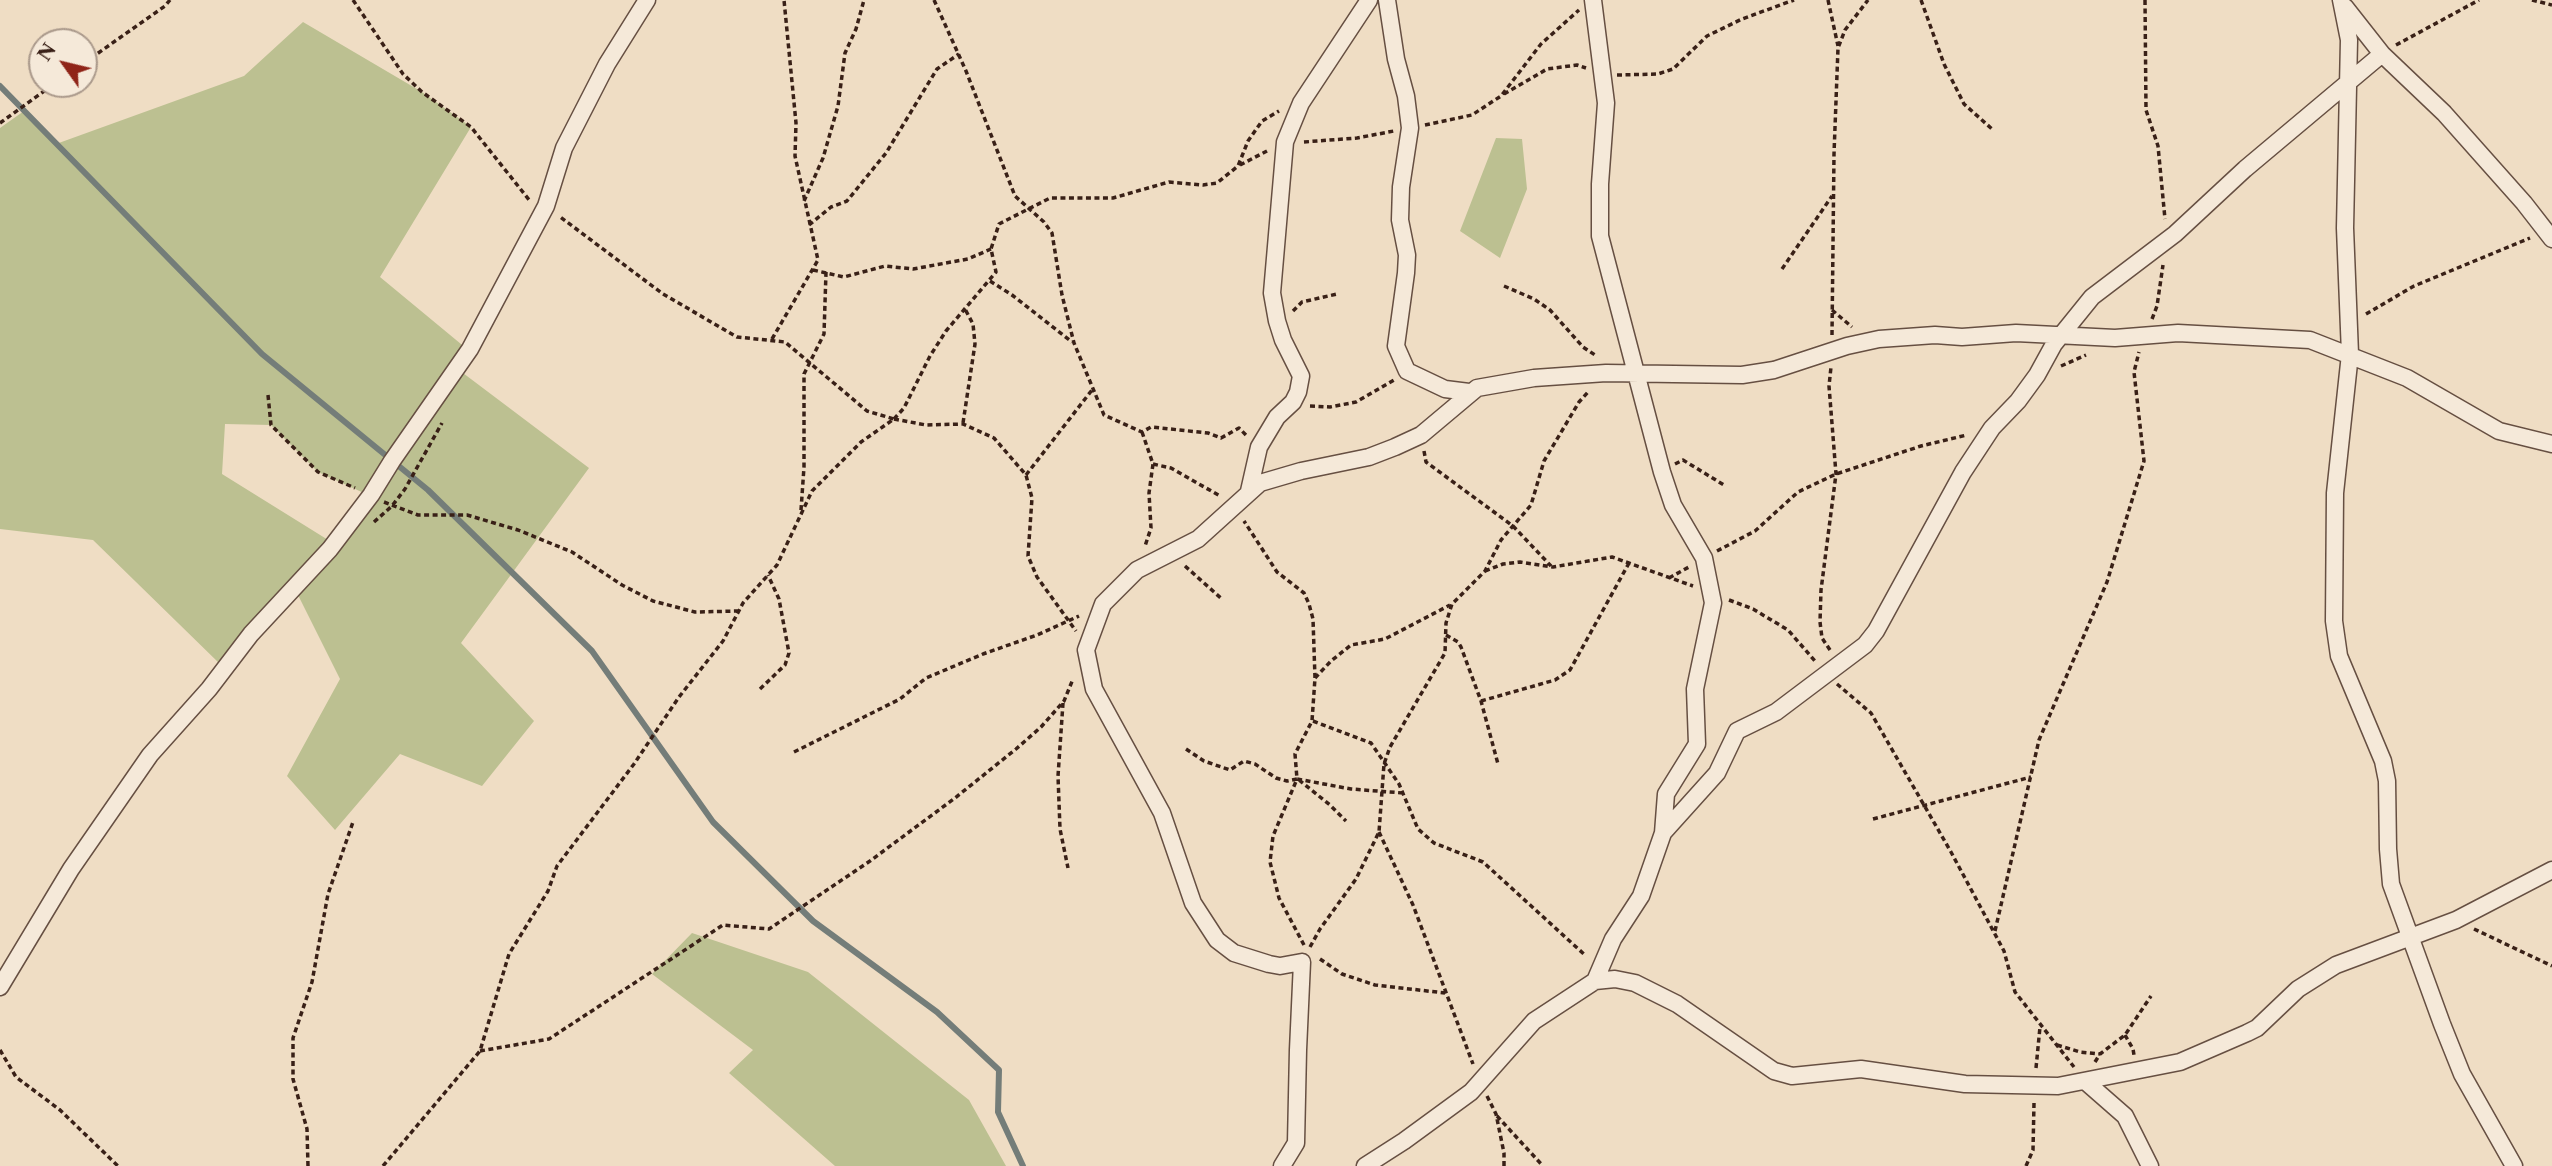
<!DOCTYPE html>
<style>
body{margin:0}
#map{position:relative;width:2552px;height:1166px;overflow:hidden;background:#efddc4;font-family:"Libre Caslon Text",serif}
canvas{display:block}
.north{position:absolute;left:28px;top:28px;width:70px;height:70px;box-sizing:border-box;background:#f5e9d9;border:2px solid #aa998b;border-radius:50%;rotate:304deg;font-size:19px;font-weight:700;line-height:28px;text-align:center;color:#392017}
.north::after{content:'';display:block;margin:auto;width:24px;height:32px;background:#8f2418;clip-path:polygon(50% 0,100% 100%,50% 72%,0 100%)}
</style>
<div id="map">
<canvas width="2552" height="1166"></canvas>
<div class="north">N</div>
</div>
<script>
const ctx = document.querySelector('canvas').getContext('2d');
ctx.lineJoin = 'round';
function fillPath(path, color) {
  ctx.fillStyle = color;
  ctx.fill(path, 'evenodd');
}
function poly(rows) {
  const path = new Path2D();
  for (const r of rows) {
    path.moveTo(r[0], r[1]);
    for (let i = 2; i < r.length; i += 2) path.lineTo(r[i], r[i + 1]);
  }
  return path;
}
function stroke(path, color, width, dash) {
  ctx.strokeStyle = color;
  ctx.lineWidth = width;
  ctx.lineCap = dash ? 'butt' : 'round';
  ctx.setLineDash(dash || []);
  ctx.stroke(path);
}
fillPath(poly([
 [303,22,422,92,471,127,380,277,467,349,455,367,589,468,461,643,534,721,482,786,400,754,335,830,287,776,340,679,293,585,221,665,93,540,0,529,0,128,24,111,56,144,244,76],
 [225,424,271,425,318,472,366,494,333,543,222,474],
 [1496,138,1522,139,1527,189,1500,258,1460,231],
 [692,933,808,972,969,1100,1006,1166,835,1166,729,1073,753,1050,652,974]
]), '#bcc091');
stroke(poly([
 [0,86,262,354,428,490,592,651,713,822,813,921,937,1012,999,1070,998,1112,1023,1166]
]), '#747d79', 6);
const street = poly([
 [1387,0,1396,59,1406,96,1410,128,1401,187,1400,220,1407,255,1406,273,1396,346,1407,371,1445,389,1469,392],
 [1593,0,1606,103,1600,184,1600,236,1662,472,1673,505,1704,558,1713,603,1695,689,1697,744,1666,794,1663,833],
 [2341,0,2349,40,2345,228,2350,354,2335,493,2334,621,2339,656,2383,761,2387,781,2388,849,2391,884,2442,1024,2462,1074,2514,1166],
 [2345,7,2382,54,2444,113,2524,203,2552,239],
 [1249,491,1259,447,1277,417,1293,402,1298,392,1301,376,1283,340,1277,321,1272,293,1285,142,1301,103,1369,0],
 [1595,981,1613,939,1641,896,1663,833,1717,773,1737,731,1776,712,1865,645,1876,631,1963,472,1992,428,2018,401,2037,375,2054,344,2092,297,2175,234,2245,169,2382,54],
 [0,987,71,869,150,755,209,689,251,634,330,549,371,495,392,461,470,349,546,206,564,148,607,64,647,0],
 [2085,1081,2125,1116,2150,1166],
 [1282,1166,1296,1143,1298,1050,1302,962,1280,966,1269,964,1234,953,1217,940,1193,903,1162,813,1094,689,1086,650,1103,604,1137,570,1198,539,1260,483,1301,471,1369,457,1395,447,1421,435,1477,388,1534,378,1606,373,1742,375,1774,370,1847,346,1879,339,1935,335,1962,337,2016,333,2115,338,2178,333,2310,340,2407,378,2499,431,2552,444],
 [1365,1166,1404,1141,1471,1092,1534,1021,1595,981,1615,979,1635,983,1677,1004,1774,1071,1792,1076,1861,1069,1965,1084,2058,1086,2180,1062,2247,1033,2257,1028,2298,989,2336,965,2456,920,2552,870]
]);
stroke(street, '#664f42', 19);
stroke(poly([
 [353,0,403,74,422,92,471,127,530,201],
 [934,0,966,71,1015,196,1044,222,1052,233,1062,295,1074,343,1104,415,1142,432,1151,427,1208,433,1221,438,1239,428,1247,436],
 [1828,0,1838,46],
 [1921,0,1944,64,1964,104,1992,129],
 [2145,0,2146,110,2158,146,2165,219],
 [2532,0,2552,5],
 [2396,45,2479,0],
 [84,63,165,6,170,0],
 [1617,75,1658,74,1673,69,1707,36,1742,19,1794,0],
 [1504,94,1547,69,1577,65,1586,68],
 [0,123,54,84],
 [1425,125,1472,115,1501,96,1541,44,1579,10],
 [1304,142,1357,138,1394,131],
 [1240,165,1267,151],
 [804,201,823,158,838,106,845,53,856,29,864,0],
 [809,225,831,207,847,201,886,153,937,69,959,54],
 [1782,269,1832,196],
 [813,270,844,277,885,266,913,269,968,259,991,249],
 [990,281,1012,295,1072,342],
 [1504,286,1534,299,1550,310,1583,347,1595,355],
 [1832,310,1852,327],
 [1293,311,1302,302,1337,294],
 [2366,314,2414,286,2530,238],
 [2152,319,2157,306,2163,265],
 [1832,335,1834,154,1838,48,1845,30,1868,0],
 [772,339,818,260,795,156,796,123,784,0],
 [2061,366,2086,355],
 [268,395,271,425,318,472,355,488],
 [1310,406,1330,407,1356,402,1394,380],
 [894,419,926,425,963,424,994,438,1026,475,1032,498,1028,556,1037,577,1076,631],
 [894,419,904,408,930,356,946,331,996,272,991,249,999,224,1050,198,1113,198,1169,182,1203,185,1217,183,1238,166,1248,141,1262,121,1279,111],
 [963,423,975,344,973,324,965,309],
 [1142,432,1153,464,1149,493,1151,528,1145,546],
 [1424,451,1426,462,1513,526,1551,566],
 [1153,464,1171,468,1220,496],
 [1675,464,1683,460,1724,485],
 [1026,475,1092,390],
 [384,502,418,515,467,515,518,530,572,552,622,585,653,601,695,612,739,611],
 [801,510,804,467,804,374,824,334,826,272],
 [374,522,392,506,405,489,442,423],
 [1717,551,1755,531,1798,492,1836,474,1921,446,1967,435],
 [1185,566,1223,600],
 [1485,571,1503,564,1520,562,1553,567,1612,557,1693,586],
 [1669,578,1689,567],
 [1729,600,1753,609,1788,630,1815,661],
 [1446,635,1458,642,1461,647,1481,701,1498,764],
 [1830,650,1822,638,1820,622,1821,590,1836,474,1829,386,1831,367],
 [1315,678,1331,661,1351,645,1385,639,1450,605],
 [1837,684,1871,713,1951,852,2004,951,2015,992,2074,1067],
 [760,689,785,665,789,653,779,599,768,575],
 [1481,701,1555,680,1570,670,1629,563],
 [1063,703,1058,776,1060,829,1068,868],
 [1313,721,1371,743,1399,784,1418,829,1434,843,1483,862,1586,956],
 [1186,749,1204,761,1230,770,1244,761,1255,764,1276,778,1287,781,1297,779,1295,754,1312,721,1315,678,1313,619,1309,604,1304,593,1277,572,1244,521],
 [794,752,900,699,926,678,983,654,1037,635,1079,616],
 [1299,780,1330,805,1346,821],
 [1873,819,2031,777],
 [1379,832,1413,905,1473,1064],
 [2474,929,2552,966],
 [1995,931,2039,740,2107,582,2144,461,2134,372,2139,352],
 [1304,945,1279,898,1270,862,1273,836,1297,779,1351,789,1403,793],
 [1310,947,1320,929,1356,879,1379,832,1384,764,1390,747,1445,653,1446,623,1452,604,1485,571,1501,540,1531,505,1544,461,1579,402,1589,391],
 [1320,959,1342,974,1375,985,1445,993],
 [2125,1035,2133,1049,2134,1055],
 [2057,1045,2080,1052,2100,1054],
 [0,1050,16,1077,60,1110,118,1166],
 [480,1051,549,1039,723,925,769,929,870,861,955,798,1016,749,1041,727,1064,701,1073,679],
 [2095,1062,2100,1054,2125,1035,2151,996],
 [2036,1068,2040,1027],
 [1487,1096,1496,1114,1504,1153,1504,1166],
 [1497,1116,1543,1166],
 [308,1166,307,1129,293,1079,293,1038,312,982,328,894,353,822],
 [383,1166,480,1051,509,954,548,891,557,866,634,764,679,697,723,641,743,603,777,565,812,491,861,442,894,419,867,411,785,342,737,337,663,294,559,216],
 [2026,1166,2033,1150,2034,1103]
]), '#392017', 3.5, [5, 3.5]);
stroke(street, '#f5e9d9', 16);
</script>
